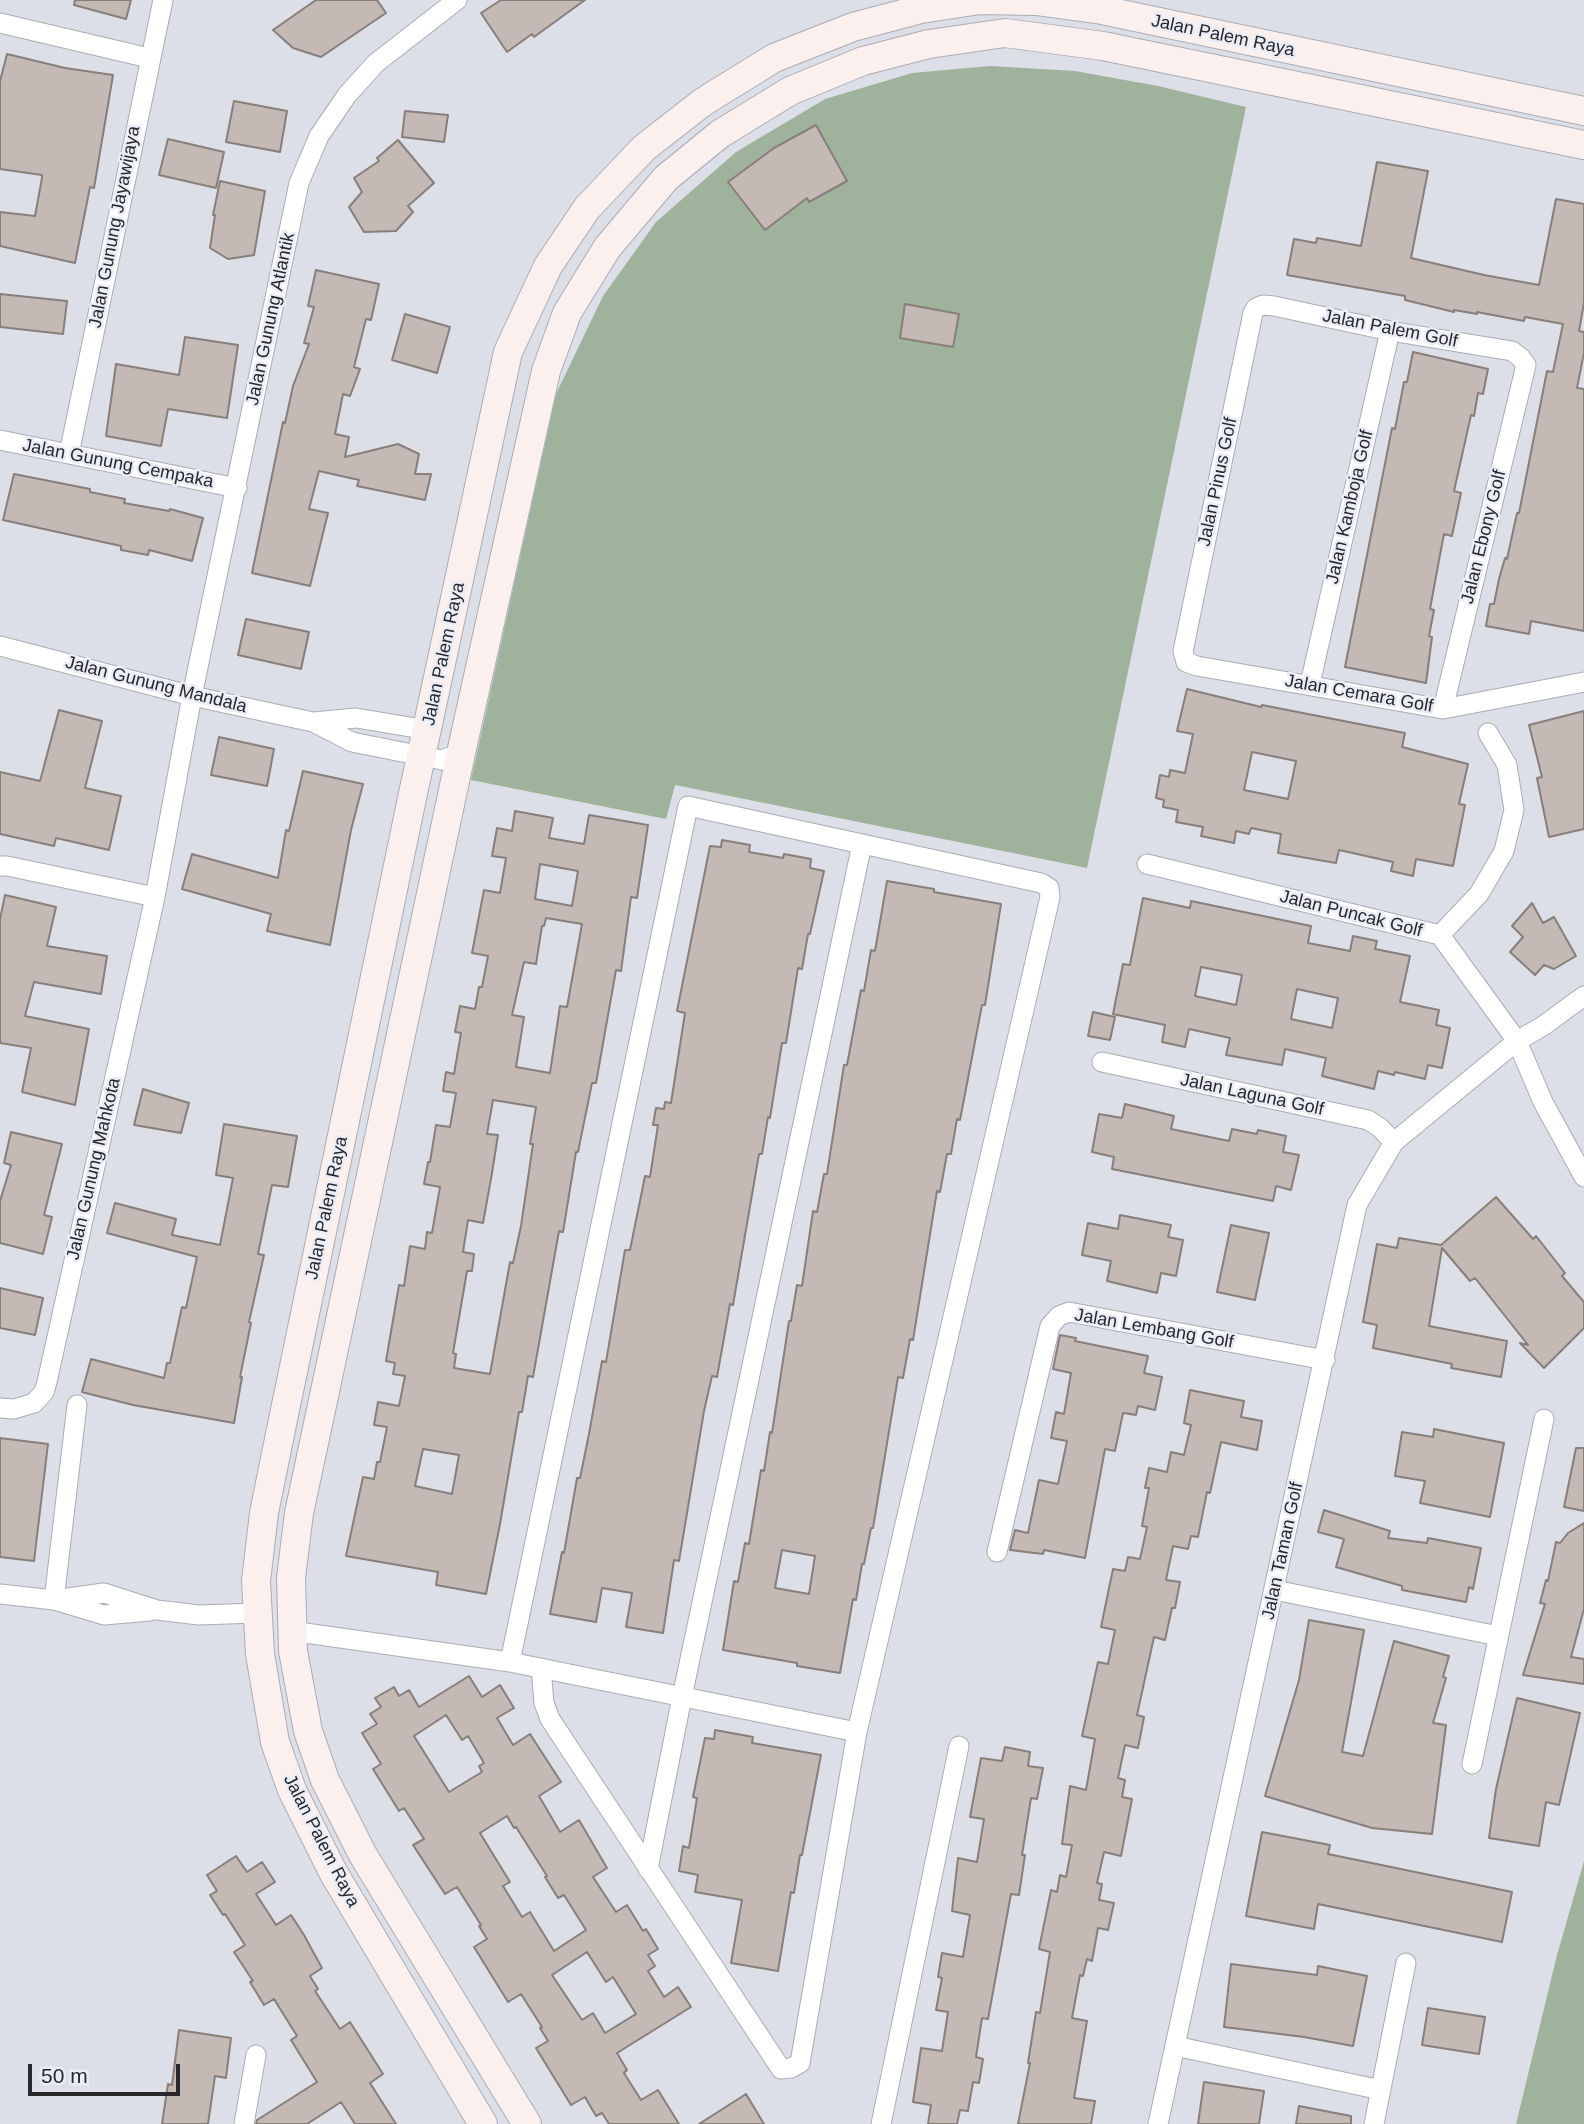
<!DOCTYPE html>
<style>
body{margin:0}
#map{position:relative;width:1584px;height:2124px;overflow:hidden;background:#dddfe8;font-family:Arial,sans-serif}
canvas{display:block}
.scale{position:absolute;left:28px;top:2064px;width:152px;height:32px;box-sizing:border-box;border:4px solid #28282c;border-top:0;padding-left:9px;font-size:21px;line-height:24px;white-space:nowrap;color:#28282c;-webkit-text-stroke:5px #eaecf6;paint-order:stroke}
</style>
<div id="map">
<canvas width="1584" height="2124"></canvas>
<div class="scale">50 m</div>
</div>
<script>
const ctx = document.querySelector('canvas').getContext('2d');
ctx.lineJoin = 'round';
function fillPath(path, color) {
  ctx.fillStyle = color;
  ctx.fill(path, 'evenodd');
}
function poly(rows) {
  const path = new Path2D();
  for (const r of rows) {
    path.moveTo(r[0], r[1]);
    for (let i = 2; i < r.length; i += 2) path.lineTo(r[i], r[i + 1]);
  }
  return path;
}
function stroke(path, color, width, dash) {
  ctx.strokeStyle = color;
  ctx.lineWidth = width;
  ctx.lineCap = dash ? 'butt' : 'round';
  ctx.setLineDash(dash || []);
  ctx.stroke(path);
}
function drawText(font, color, halo, rows, align = 'center') {
  ctx.font = font + ' Arial,sans-serif';
  ctx.lineWidth = 5;
  ctx.setLineDash([]);
  ctx.textBaseline = 'middle';
  ctx.strokeStyle = halo;
  ctx.fillStyle = color;
  for (const [text, x, y, turn = 0] of rows) {
    ctx.save();
    ctx.translate(x, y);
    ctx.rotate((+turn || 0) * Math.PI / 180);
    ctx.textAlign = isNaN(turn) ? turn : align;
    if (halo) ctx.strokeText(text, 0, 0);
    ctx.fillText(text, 0, 0);
    ctx.restore();
  }
}
fillPath(poly([
 [990,66,1075,71,1158,86,1246,107,1087,868,675,785,666,819,471,780,556,394,603,296,656,222,736,152,825,99,912,73],
 [1584,1861,1584,2124,1516,2124,1557,1955]
]), '#9fb39c');
const building = poly([
 [75,0,131,0,126,19,74,5,75,0],
 [316,0,377,0,386,13,321,57,293,48,273,30,316,0],
 [501,0,585,0,534,37,532,34,507,52,481,13,501,0],
 [7,54,65,68,113,75,94,188,90,187,75,263,0,246,0,212,35,216,42,178,42,175,0,169,0,81,7,54],
 [234,101,287,111,280,152,226,142,234,101],
 [405,111,448,115,444,142,402,137,405,111],
 [816,125,847,181,809,202,807,198,765,230,728,182,774,148,816,125],
 [168,139,224,152,216,188,159,175,168,139],
 [398,140,434,183,408,206,413,212,396,231,364,232,349,207,362,192,354,178,379,161,377,158,398,140],
 [1377,162,1428,171,1411,258,1484,275,1539,285,1556,199,1584,204,1584,303,1579,331,1584,332,1584,353,1577,388,1584,389,1584,631,1531,621,1529,634,1486,626,1490,604,1494,604,1499,579,1505,558,1507,559,1517,513,1519,513,1547,371,1553,372,1563,324,1525,317,1524,321,1477,312,1477,314,1454,310,1454,312,1405,300,1405,296,1287,275,1294,239,1316,243,1317,238,1361,246,1377,162],
 [220,181,265,191,254,255,228,259,210,248,215,215,213,215,220,181],
 [316,270,379,284,371,320,366,319,354,367,360,369,350,396,343,394,335,434,349,437,345,457,398,444,419,454,415,474,431,474,425,500,357,486,359,480,319,471,309,509,328,513,310,586,252,573,283,422,285,423,293,386,309,344,304,343,314,307,308,306,316,270],
 [0,294,67,301,63,334,0,327,0,294],
 [905,304,959,314,953,347,900,338,905,304],
 [405,314,450,327,437,373,392,360,405,314],
 [185,337,238,345,227,418,168,409,161,446,106,436,116,364,179,375,185,337],
 [1413,352,1488,369,1483,394,1478,393,1474,416,1471,415,1465,442,1454,491,1461,493,1452,536,1444,534,1439,560,1430,609,1434,610,1429,636,1432,637,1426,683,1345,667,1392,428,1395,429,1404,382,1407,382,1413,352],
 [14,474,90,489,90,492,125,499,124,503,169,511,170,509,203,518,192,561,149,550,148,555,121,550,121,546,3,520,14,474],
 [246,619,309,632,301,669,238,655,246,619],
 [1187,689,1261,707,1262,705,1405,733,1402,747,1468,764,1459,804,1465,805,1453,866,1416,859,1413,876,1391,871,1393,862,1339,850,1336,863,1278,853,1281,834,1251,828,1249,834,1236,831,1234,843,1201,836,1203,827,1176,822,1178,810,1163,807,1164,800,1156,798,1160,775,1169,777,1170,770,1185,773,1193,734,1177,731,1187,689],
 [1252,752,1296,761,1288,799,1244,790,1252,752],
 [59,710,102,721,85,788,121,796,109,850,56,838,54,846,0,834,0,772,40,781,59,710],
 [1584,711,1584,829,1549,837,1537,778,1542,777,1529,725,1584,711],
 [219,737,274,749,267,786,211,775,219,737],
 [303,771,363,784,351,830,330,945,267,931,271,914,182,889,192,854,278,878,286,830,289,831,303,771],
 [515,811,553,818,549,838,584,844,589,815,648,825,637,898,631,897,621,971,616,970,596,1083,592,1083,578,1152,576,1152,563,1232,559,1231,533,1377,528,1376,522,1412,519,1412,500,1524,486,1594,436,1585,438,1572,346,1556,363,1477,374,1479,377,1462,380,1462,387,1427,374,1425,378,1402,399,1406,405,1376,393,1374,395,1363,386,1361,399,1285,404,1286,410,1246,425,1249,427,1232,432,1233,440,1187,424,1184,428,1162,430,1162,436,1125,450,1127,456,1093,443,1091,446,1072,454,1074,461,1033,455,1032,460,1006,475,1009,479,987,482,987,488,956,472,953,484,890,500,893,506,858,492,856,497,828,512,831,515,811],
 [540,864,578,871,572,906,535,899,540,864],
 [546,918,582,924,567,1007,560,1006,550,1073,516,1067,524,1017,512,1015,524,962,536,964,542,926,544,926,546,918],
 [493,1100,536,1107,530,1144,533,1144,521,1226,513,1263,510,1262,490,1374,454,1368,456,1354,453,1353,467,1271,472,1271,474,1254,463,1252,468,1220,483,1223,492,1173,498,1135,487,1134,493,1100],
 [423,1449,459,1455,452,1494,415,1486,423,1449],
 [722,840,750,845,749,852,783,858,784,854,811,859,810,868,824,871,810,934,808,934,802,969,798,968,786,1043,782,1043,770,1118,768,1117,762,1154,759,1154,733,1305,730,1304,717,1377,712,1376,704,1411,679,1561,674,1560,663,1633,626,1627,632,1593,602,1588,596,1622,550,1614,562,1552,564,1553,577,1478,580,1478,589,1434,602,1361,606,1362,625,1250,630,1250,645,1176,650,1177,658,1125,653,1125,656,1108,664,1109,665,1102,671,1103,685,1013,677,1011,710,846,721,847,722,840],
 [887,881,934,889,934,892,1001,904,985,1005,982,1005,960,1120,957,1119,951,1154,947,1154,940,1192,937,1191,913,1340,910,1339,903,1378,898,1377,873,1528,871,1528,864,1564,862,1564,856,1600,853,1599,840,1673,797,1666,797,1663,723,1650,734,1581,738,1582,745,1543,749,1544,761,1470,764,1471,770,1432,772,1433,789,1321,791,1321,797,1285,802,1286,813,1211,817,1212,824,1174,827,1174,844,1065,847,1065,861,990,864,991,871,950,875,951,887,881],
 [782,1550,815,1556,809,1594,775,1588,782,1550],
 [5,895,56,907,47,946,107,956,101,994,34,982,25,1016,89,1029,75,1105,22,1092,31,1048,0,1043,0,919,5,895],
 [1143,898,1190,908,1191,901,1311,926,1308,943,1350,951,1353,936,1377,941,1375,949,1410,956,1400,1002,1439,1010,1436,1025,1450,1028,1442,1068,1428,1065,1425,1079,1395,1072,1394,1075,1378,1071,1374,1089,1322,1076,1326,1058,1285,1049,1282,1065,1226,1055,1230,1038,1189,1029,1185,1047,1162,1042,1165,1025,1113,1014,1123,964,1130,965,1143,898],
 [1201,967,1242,975,1236,1005,1195,996,1201,967],
 [1297,989,1338,998,1332,1028,1291,1019,1297,989],
 [1532,903,1543,923,1554,917,1576,956,1554,969,1544,965,1535,975,1510,952,1523,937,1512,926,1532,903],
 [1093,1012,1115,1017,1110,1040,1088,1036,1093,1012],
 [143,1089,189,1103,181,1133,134,1125,143,1089],
 [1125,1104,1174,1116,1171,1129,1229,1141,1232,1129,1257,1134,1258,1130,1286,1136,1283,1152,1299,1155,1291,1190,1276,1186,1273,1201,1112,1169,1114,1157,1092,1152,1099,1114,1122,1118,1125,1104],
 [224,1124,297,1136,288,1187,272,1185,258,1254,264,1255,249,1322,251,1323,240,1377,242,1377,234,1423,133,1405,82,1392,91,1359,164,1378,167,1363,170,1363,182,1307,186,1308,197,1257,107,1233,115,1203,176,1219,172,1235,220,1245,233,1178,216,1175,224,1124],
 [11,1132,62,1144,44,1215,52,1217,43,1254,0,1243,0,1201,11,1165,4,1163,11,1132],
 [1496,1197,1533,1239,1536,1236,1565,1273,1562,1276,1584,1302,1584,1328,1544,1368,1520,1343,1528,1345,1475,1278,1470,1281,1442,1248,1429,1326,1507,1341,1501,1377,1451,1368,1452,1364,1373,1348,1377,1325,1363,1322,1377,1244,1397,1248,1399,1238,1441,1245,1496,1197],
 [1120,1215,1171,1225,1168,1237,1183,1240,1176,1276,1161,1273,1157,1293,1107,1281,1111,1261,1082,1255,1088,1223,1118,1229,1120,1215],
 [1231,1225,1269,1233,1255,1300,1217,1292,1231,1225],
 [0,1288,43,1298,35,1335,0,1328,0,1288],
 [1060,1335,1076,1338,1075,1341,1148,1356,1144,1373,1162,1377,1155,1410,1138,1406,1136,1415,1123,1413,1115,1451,1105,1449,1085,1558,1044,1550,1043,1554,1010,1550,1015,1530,1028,1533,1039,1480,1058,1484,1067,1441,1051,1438,1056,1412,1064,1414,1071,1373,1053,1369,1060,1335],
 [1190,1390,1244,1401,1241,1417,1262,1421,1257,1450,1221,1442,1210,1493,1207,1492,1198,1537,1191,1536,1188,1549,1173,1546,1166,1580,1180,1582,1175,1608,1172,1608,1165,1640,1154,1637,1137,1715,1144,1717,1138,1748,1125,1745,1118,1778,1125,1780,1122,1797,1132,1799,1121,1856,1104,1852,1097,1883,1102,1884,1099,1900,1114,1903,1108,1930,1098,1928,1092,1961,1087,1959,1083,1976,1080,1975,1072,2018,1087,2021,1074,2098,1095,2101,1091,2124,1018,2124,1030,2063,1028,2063,1036,2012,1040,2013,1050,1952,1039,1949,1051,1890,1057,1892,1060,1875,1066,1877,1072,1845,1062,1844,1070,1786,1086,1790,1095,1739,1082,1736,1098,1662,1108,1664,1115,1630,1101,1627,1113,1569,1125,1571,1128,1557,1140,1559,1147,1527,1142,1526,1149,1488,1145,1488,1149,1468,1167,1472,1171,1452,1184,1455,1191,1425,1184,1423,1190,1390],
 [1434,1429,1504,1443,1490,1517,1420,1503,1425,1481,1395,1476,1402,1432,1433,1437,1434,1429],
 [0,1438,48,1444,34,1561,0,1557,0,1438],
 [1576,1448,1584,1448,1584,1511,1564,1507,1576,1448],
 [1324,1510,1390,1531,1388,1538,1427,1543,1428,1538,1481,1548,1473,1589,1469,1587,1466,1602,1402,1590,1402,1586,1336,1567,1344,1539,1318,1532,1324,1510],
 [1584,1523,1584,1609,1571,1657,1584,1659,1584,1684,1523,1675,1545,1604,1540,1603,1546,1580,1548,1581,1556,1542,1560,1543,1568,1533,1584,1523],
 [1309,1620,1364,1630,1342,1752,1363,1756,1394,1641,1449,1656,1443,1677,1446,1678,1433,1723,1446,1725,1432,1834,1372,1828,1265,1796,1299,1680,1309,1620],
 [469,1676,482,1697,500,1685,514,1708,497,1718,513,1745,530,1734,561,1782,539,1796,560,1832,579,1820,607,1868,593,1877,616,1912,627,1905,643,1931,646,1929,658,1949,648,1955,655,1966,648,1971,664,1997,678,1987,691,2007,617,2053,627,2070,624,2073,641,2100,658,2090,679,2124,609,2124,602,2113,596,2116,585,2097,571,2105,536,2048,548,2041,540,2028,542,2027,521,1994,508,2002,474,1947,487,1939,479,1926,481,1925,457,1887,445,1894,413,1845,424,1839,404,1808,399,1811,373,1769,381,1764,362,1733,377,1724,370,1714,381,1707,375,1698,394,1687,399,1696,409,1690,419,1707,469,1676],
 [446,1715,462,1740,468,1736,484,1763,479,1766,482,1772,449,1792,414,1736,446,1715],
 [507,1816,514,1828,516,1827,547,1876,545,1877,558,1898,564,1895,586,1930,554,1951,530,1912,522,1917,503,1886,510,1882,480,1833,507,1816],
 [587,1952,606,1982,613,1977,636,2014,605,2033,593,2013,582,2020,552,1975,587,1952],
 [1517,1698,1580,1713,1559,1805,1546,1802,1539,1846,1489,1838,1496,1789,1517,1698],
 [715,1730,753,1737,752,1743,821,1755,802,1855,800,1855,794,1893,791,1892,778,1971,731,1963,742,1900,695,1892,698,1875,679,1871,683,1846,689,1848,697,1798,693,1797,705,1738,714,1739,715,1730],
 [1005,1747,1030,1752,1028,1766,1043,1768,1037,1799,1031,1798,1022,1855,1025,1855,1019,1895,1011,1894,988,2019,982,2018,976,2057,983,2059,979,2083,973,2082,968,2111,960,2110,957,2124,928,2124,931,2105,913,2102,921,2048,942,2051,948,2012,936,2010,942,1978,938,1977,942,1953,963,1957,970,1915,952,1911,958,1858,977,1862,984,1819,970,1817,981,1758,1002,1761,1005,1747],
 [1262,1832,1330,1845,1328,1854,1512,1892,1502,1942,1318,1904,1314,1929,1246,1916,1262,1832],
 [236,1856,247,1872,262,1862,275,1882,256,1894,276,1925,291,1915,304,1935,322,1968,310,1976,318,1989,315,1991,340,2029,350,2022,383,2074,370,2083,396,2124,355,2124,341,2102,307,2124,256,2124,257,2120,317,2082,291,2040,297,2036,274,1999,264,2005,250,1982,253,1981,234,1952,245,1945,225,1914,223,1915,210,1895,217,1891,207,1875,236,1856],
 [1231,1964,1317,1975,1318,1966,1367,1976,1353,2046,1304,2037,1224,2027,1231,1964],
 [1428,2008,1485,2017,1479,2054,1422,2045,1428,2008],
 [179,2030,231,2038,226,2078,215,2076,208,2124,162,2124,168,2084,172,2085,179,2030],
 [1204,2082,1264,2091,1259,2124,1198,2124,1204,2082],
 [746,2094,764,2124,699,2124,746,2094],
 [1299,2106,1351,2116,1351,2124,1296,2124,1299,2106]
]);
fillPath(building, '#c4b9b5');
stroke(building, '#887e7a', 2);
const street = poly([
 [0,23,149,58],
 [0,440,237,488],
 [69,454,163,0],
 [0,646,192,696,313,722,352,742,442,760,461,753],
 [1310,684,1390,331],
 [1443,709,1526,365,1521,358,1512,351,1390,331,1274,306,1263,305,1256,308,1253,313,1183,651,1186,662,1197,666,1443,709,1584,682],
 [314,722,356,718,428,730],
 [1147,864,1440,935,1517,1041,1543,1026,1584,996],
 [0,866,7,866,155,897],
 [1440,935,1479,894,1504,851,1514,810,1507,765,1488,733],
 [1102,1062,1368,1120,1379,1127,1394,1142],
 [0,1408,14,1409,34,1403,44,1392,47,1382,155,897,192,696,299,183,319,136,347,95,376,63,457,0],
 [997,1552,1050,1326,1059,1316,1069,1312,1325,1360],
 [1275,1590,1498,1636],
 [0,1594,54,1600,104,1615,150,1611],
 [54,1600,104,1593,157,1610,199,1615,257,1613],
 [54,1600,77,1405],
 [291,1631,510,1662,857,1732,1050,897,1049,888,1041,883,688,806,510,1662],
 [541,1668,544,1703,550,1719,781,2069,791,2068,800,2063,857,1732],
 [1472,1764,1544,1419],
 [648,1869,682,1697,862,844],
 [1175,2046,1381,2090],
 [244,2124,256,2055],
 [881,2124,959,1746],
 [1158,2124,1357,1205,1394,1142,1517,1041,1543,1102,1584,1177],
 [1374,2124,1406,1963]
]);
const secondary = poly([
 [483,2124,333,1872,292,1790,275,1742,260,1654,256,1581,264,1513,279,1439,411,803,508,352,548,266,587,208,644,148,703,102,774,58,853,27,921,9,980,0,1036,1,1102,10,1584,111],
 [527,2124,363,1855,325,1780,308,1731,293,1651,291,1578,299,1513,461,753,546,371,567,313,607,248,666,178,720,134,790,91,863,61,929,44,1005,33,1103,46,1584,145]
]);
stroke(street, '#aaacb5', 21);
stroke(secondary, '#aaacb5', 30);
stroke(street, '#fff', 19);
stroke(secondary, '#fbf0ee', 28);
drawText('18px', '#28282c', '#eaecf6', [
 ["Jalan Palem Raya",1223,36,12],
 ["Jalan Gunung Jayawijaya",115,227,-79],
 ["Jalan Gunung Atlantik",271,319,-78],
 ["Jalan Palem Golf",1390,329,11],
 ["Jalan Gunung Cempaka",118,464,11],
 ["Jalan Pinus Golf",1218,482,-78],
 ["Jalan Kamboja Golf",1350,507,-77],
 ["Jalan Ebony Golf",1484,537,-76],
 ["Jalan Palem Raya",444,654,-78],
 ["Jalan Gunung Mandala",156,685,14],
 ["Jalan Cemara Golf",1359,694,10],
 ["Jalan Puncak Golf",1351,914,14],
 ["Jalan Laguna Golf",1252,1095,12],
 ["Jalan Gunung Mahkota",94,1169,-77],
 ["Jalan Palem Raya",327,1208,-78],
 ["Jalan Lembang Golf",1154,1329,10],
 ["Jalan Taman Golf",1283,1551,-78],
 ["Jalan Palem Raya",321,1841,63]
]);
</script>
